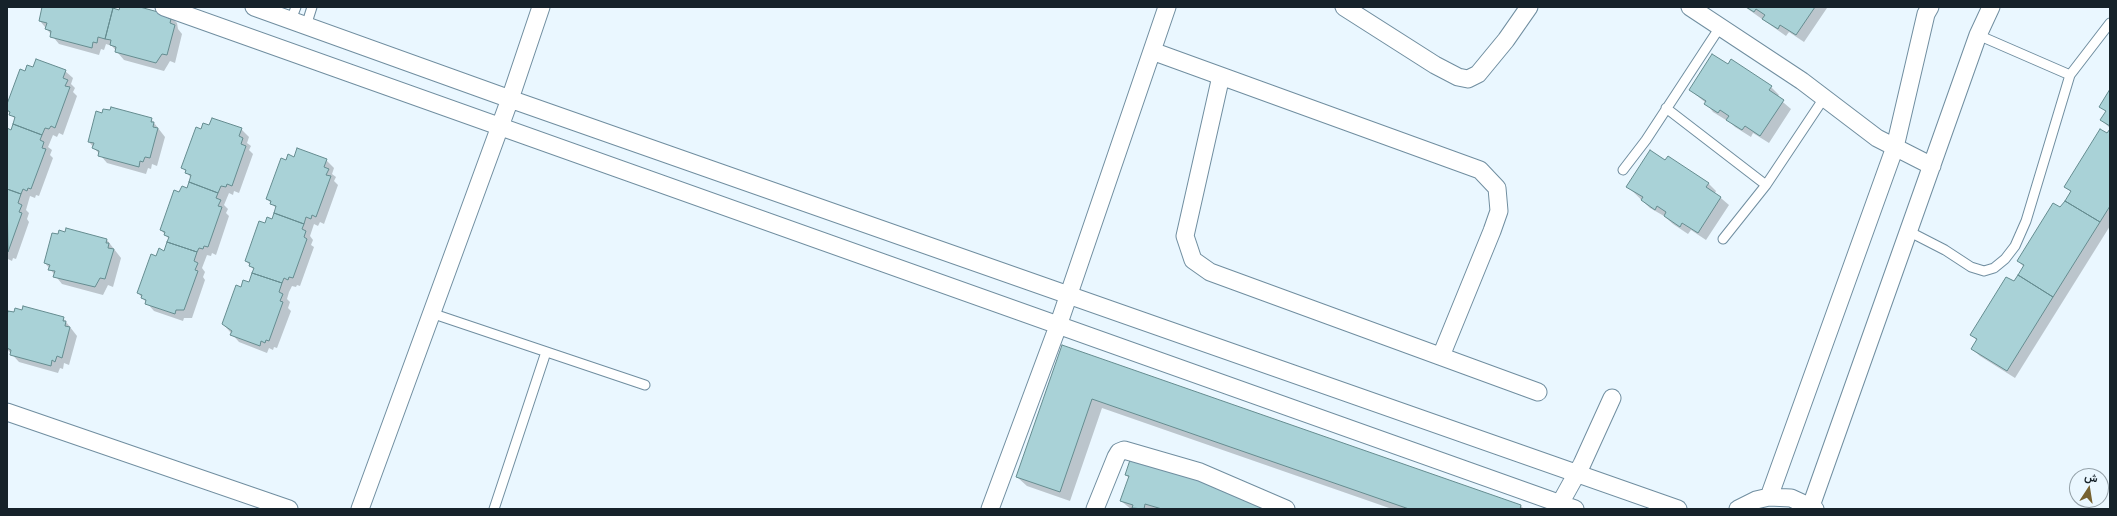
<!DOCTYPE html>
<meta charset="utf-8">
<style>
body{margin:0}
#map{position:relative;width:2117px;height:516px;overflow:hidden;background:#eaf7ff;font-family:"Titillium Web",Vazirmatn,sans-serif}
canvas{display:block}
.frame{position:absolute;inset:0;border:8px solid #16222a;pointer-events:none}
.north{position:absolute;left:2069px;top:468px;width:40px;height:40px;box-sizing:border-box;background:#eaf7ff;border:1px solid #95a2aa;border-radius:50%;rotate:12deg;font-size:11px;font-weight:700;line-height:16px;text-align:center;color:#16222a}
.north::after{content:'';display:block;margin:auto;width:14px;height:18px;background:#766231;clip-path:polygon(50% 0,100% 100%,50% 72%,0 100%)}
</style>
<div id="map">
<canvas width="2117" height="516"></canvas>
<div class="frame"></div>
<div class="north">ش</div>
</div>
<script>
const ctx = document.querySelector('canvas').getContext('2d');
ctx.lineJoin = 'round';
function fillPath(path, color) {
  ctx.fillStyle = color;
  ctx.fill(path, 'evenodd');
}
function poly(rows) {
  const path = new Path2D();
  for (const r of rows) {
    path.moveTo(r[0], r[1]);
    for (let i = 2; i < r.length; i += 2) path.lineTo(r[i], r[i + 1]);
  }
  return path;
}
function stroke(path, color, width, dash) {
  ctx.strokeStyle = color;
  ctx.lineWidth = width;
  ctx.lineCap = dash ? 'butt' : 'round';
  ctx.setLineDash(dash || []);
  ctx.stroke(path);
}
fillPath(poly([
 [43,7,112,7,114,10,120,11,121,7,136,7,169,15,177,23,178,29,182,34,175,63,170,61,164,71,124,60,112,46,106,44,104,50,101,49,99,55,59,44,40,21],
 [1745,7,1826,7,1827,8,1804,42,1789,32,1786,36],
 [1728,65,1771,87,1779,95,1777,97,1791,109,1769,143,1753,133,1751,137,1735,127,1727,119,1726,120,1713,112,1706,103,1690,90],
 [34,69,65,71,73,78,71,84,75,88,73,92,77,96,63,135,59,133,57,137,53,135,48,147,52,150,50,155,53,158,39,196,36,195,35,198,30,196,26,210,29,213,27,219,29,222,16,259,13,258,12,261,8,259,7,262,7,129,11,131,15,119,7,110,7,107,25,72],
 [2110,91,2110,128,2101,120,2106,112,2100,106],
 [151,119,165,137,157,166,152,164,151,169,148,168,146,174,107,163,89,142],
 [241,129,249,137,247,143,251,146,249,150,253,154,239,193,234,191,233,195,229,193,224,205,228,209,226,213,229,216,216,255,212,253,211,256,207,255,202,268,205,272,203,277,205,280,192,318,184,318,183,321,154,311,138,293,156,257,165,252,169,239,161,230,180,194,187,189,191,178,182,167,202,130],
 [2110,131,2110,226,2015,378,1980,356,1972,349,1977,341,1972,335,2014,283,2024,267,2018,261,2061,209,2071,192,2065,187],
 [295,158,326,160,334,168,332,174,336,177,334,181,338,185,324,224,320,222,318,226,314,224,310,236,313,240,311,245,314,247,300,286,297,285,296,287,292,286,289,292,287,299,290,302,288,308,291,311,277,348,274,347,273,350,269,348,267,353,239,342,223,324,242,288,250,283,254,270,246,261,265,225,272,220,277,209,267,199,287,161],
 [1665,162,1708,183,1716,191,1715,193,1729,205,1706,240,1691,230,1688,234,1673,224,1664,216,1650,208,1627,186],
 [67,229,107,240,121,258,113,287,108,285,103,295,62,284,45,263,58,235,66,233],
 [7,310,9,312,63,318,77,336,69,365,64,363,63,369,60,368,58,373,19,362,7,349],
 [1063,347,1521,506,1524,509,1392,509,1102,408,1070,501,1027,486,1017,477],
 [1126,475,1278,509,1131,509,1121,501,1129,478]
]), '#0003');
const building = poly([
 [42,7,108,7,113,8,105,39,98,37,97,43,93,42,92,48,50,37,51,31,45,29,47,23,39,21,42,7],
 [120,7,140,7,169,15,168,18,171,19,170,23,175,25,167,55,162,54,156,63,115,52,116,47,110,45,111,40,105,39,113,8,119,10,120,7],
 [1746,7,1815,7,1796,35,1780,25,1778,29,1762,19,1765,15,1756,9,1754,12,1746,7],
 [1712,54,1728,64,1731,59,1772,86,1769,90,1784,100,1760,136,1745,126,1742,130,1726,120,1729,116,1720,110,1718,113,1704,104,1706,101,1689,90,1712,54],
 [36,59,66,70,63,78,68,80,65,86,70,87,55,128,51,126,49,129,45,128,42,135,13,124,15,117,9,115,10,112,7,110,7,104,20,69,25,71,27,65,33,67,36,59],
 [2110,89,2110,126,2100,120,2106,111,2099,107,2110,89],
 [111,107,152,118,151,122,154,122,153,127,158,128,150,158,145,157,143,162,140,161,139,167,98,156,99,151,92,148,94,143,88,142,96,111,102,113,103,109,110,110,111,107],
 [212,118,242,128,239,136,243,138,241,144,246,146,232,186,227,184,226,187,221,186,218,193,189,182,191,175,185,173,186,170,181,168,196,127,201,129,203,123,209,125,212,118],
 [13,124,42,135,40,140,44,142,42,148,46,149,31,189,28,188,27,191,23,189,21,194,7,189,7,128,11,130,13,124],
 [2100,129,2107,133,2110,129,2110,206,2100,222,2065,201,2071,191,2064,187,2100,129],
 [297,148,327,159,324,167,329,169,326,175,331,176,316,217,312,215,311,219,306,217,304,224,274,213,276,206,270,204,271,201,266,199,281,158,286,160,288,154,294,157,297,148],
 [1650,150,1665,160,1668,156,1709,183,1706,187,1721,197,1698,233,1682,223,1680,227,1664,216,1666,212,1657,206,1655,210,1641,200,1643,197,1626,187,1650,150],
 [189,182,218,193,216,198,221,200,218,206,222,207,208,247,204,246,203,249,199,248,197,252,167,242,169,237,164,235,165,232,160,230,174,190,179,192,182,186,187,188,189,182],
 [7,189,21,194,18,203,22,205,19,212,22,213,8,252,7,189],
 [2065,201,2100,222,2053,297,2018,275,2024,265,2017,261,2053,203,2060,207,2065,201],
 [274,213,304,224,302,229,306,231,304,237,307,239,293,278,289,277,288,280,284,278,282,283,252,273,254,268,249,266,250,263,245,261,259,221,265,223,267,217,272,219,274,213],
 [66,228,107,239,106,243,109,243,108,248,114,249,105,279,100,278,95,287,53,277,55,271,48,270,50,265,44,263,52,233,58,234,59,230,65,232,66,228],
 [167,242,197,252,194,261,198,263,195,270,198,271,184,310,176,310,175,314,145,304,146,300,141,298,142,295,137,293,151,254,156,256,159,248,164,251,167,242],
 [252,273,282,283,279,292,283,294,280,301,283,302,269,341,266,340,265,343,261,341,260,346,230,335,232,331,222,324,236,285,241,287,243,280,249,282,252,273],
 [2018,275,2053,297,2007,371,1971,349,1977,339,1970,335,2006,277,2014,281,2018,275],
 [23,306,64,317,63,321,66,321,65,326,70,327,62,358,57,356,55,362,52,360,51,366,10,355,11,350,7,348,7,315,8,311,14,312,15,308,22,310,23,306],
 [1062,345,1521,505,1520,509,1409,509,1092,399,1060,492,1016,477,1062,345],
 [1131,457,1276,506,1275,509,1162,509,1145,504,1144,509,1132,508,1133,505,1120,501,1129,476,1125,475,1131,457]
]);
fillPath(building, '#a9d2d7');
stroke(building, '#658c90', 1);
const lane = poly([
 [291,20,296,7],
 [306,26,312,7],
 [1978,35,2070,75],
 [1666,108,1766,185],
 [1623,170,1646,140,1720,27],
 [1908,231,1945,250,1971,267,1984,271,1994,268,2005,259,2015,246,2026,221,2070,75,2110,23],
 [1723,239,1766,185,1824,98],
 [431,313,645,385],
 [494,509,546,352]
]);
const street = poly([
 [164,7,1575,509],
 [254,7,510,99,1678,509],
 [1344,7,1435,65,1458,77,1468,79,1478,74,1506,40,1529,7],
 [1690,7,1802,81,1877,138,1932,166],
 [1152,51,1480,170,1497,188,1499,211,1492,231,1441,356],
 [1221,76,1185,236,1193,260,1210,272,1538,392],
 [7,412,289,509],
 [1769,497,1895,147,1926,14,1930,7],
 [1811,506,1978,35,1991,7],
 [360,509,510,99,541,7],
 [990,509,1058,326,1167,7],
 [1095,509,1116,457,1119,452,1124,450,1200,472,1286,509],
 [1557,509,1582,464,1612,398],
 [1738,509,1756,500,1769,497,1791,498,1815,509]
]);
stroke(lane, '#708ea0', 11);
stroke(street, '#708ea0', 19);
stroke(lane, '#fff', 9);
stroke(street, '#fff', 17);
</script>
